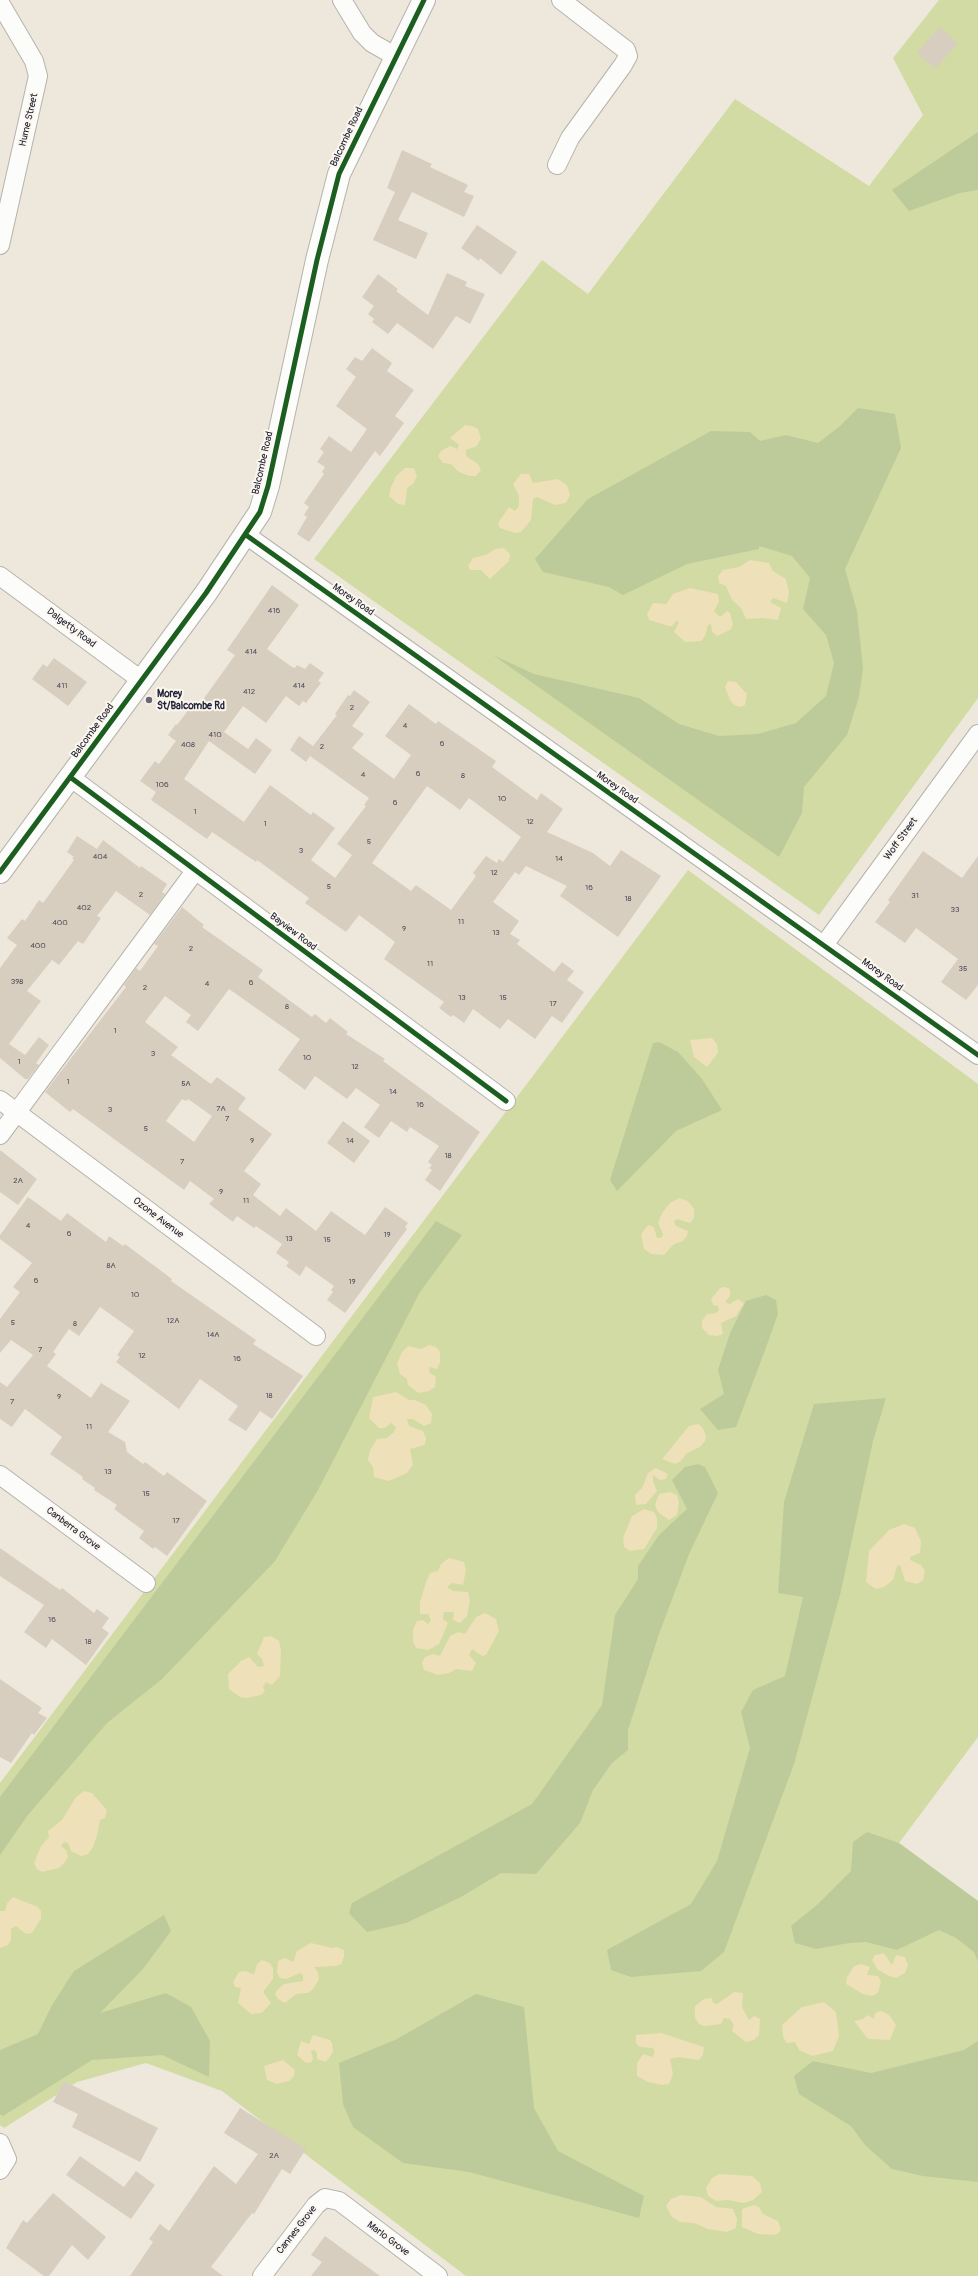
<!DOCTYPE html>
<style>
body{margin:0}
canvas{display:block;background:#ede8db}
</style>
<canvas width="978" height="2276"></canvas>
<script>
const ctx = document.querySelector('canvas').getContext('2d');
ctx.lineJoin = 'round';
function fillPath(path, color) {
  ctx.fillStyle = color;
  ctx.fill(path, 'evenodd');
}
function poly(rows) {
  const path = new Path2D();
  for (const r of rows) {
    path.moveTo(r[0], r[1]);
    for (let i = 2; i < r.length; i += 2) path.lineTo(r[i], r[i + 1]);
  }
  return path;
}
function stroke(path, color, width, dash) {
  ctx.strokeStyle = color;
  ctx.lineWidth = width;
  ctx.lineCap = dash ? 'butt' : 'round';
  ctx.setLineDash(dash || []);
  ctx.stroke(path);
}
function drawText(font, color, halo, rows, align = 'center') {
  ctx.font = font + ' Pangolin,sans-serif';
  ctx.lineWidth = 4;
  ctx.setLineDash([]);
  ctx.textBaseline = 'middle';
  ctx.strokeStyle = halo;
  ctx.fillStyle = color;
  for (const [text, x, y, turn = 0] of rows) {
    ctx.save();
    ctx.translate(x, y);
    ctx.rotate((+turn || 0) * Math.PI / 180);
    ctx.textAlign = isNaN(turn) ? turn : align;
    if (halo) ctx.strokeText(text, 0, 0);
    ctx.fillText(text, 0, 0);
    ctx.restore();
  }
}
fillPath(poly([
 [939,0,978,0,978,698,819,915,314,559,542,260,588,294,735,99,869,186,923,115,893,58],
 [688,870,978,1084,978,1737,899,1843,978,1901,978,2276,466,2276,222,2091,146,2063,77,2082,4,2128,0,2125,0,1783]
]), '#d2dba3');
fillPath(poly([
 [978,132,978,190,960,193,909,211,892,190],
 [858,408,895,414,901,448,845,569,857,611,863,668,859,697,847,735,804,787,802,813,779,857,493,655,534,674,639,698,679,724,719,736,758,734,796,723,826,696,834,663,826,635,803,609,810,578,792,556,759,546,759,549,687,564,623,595,609,587,543,572,535,559,588,499,711,431,750,432,760,441,786,435,818,443,840,426],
 [659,1042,678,1052,702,1079,722,1110,676,1131,617,1191,610,1180,653,1043],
 [436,1221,462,1235,420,1292,318,1490,275,1561,162,1679,107,1723,28,1815,0,1855,0,1797],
 [766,1295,776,1300,778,1314,764,1353,736,1427,718,1430,700,1409,724,1394,718,1370,730,1333,746,1301],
 [886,1398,873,1441,841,1591,794,1764,724,1952,701,1971,631,1977,611,1970,607,1950,691,1904,717,1861,750,1748,741,1712,753,1690,785,1676,803,1597,778,1593,784,1502,814,1404],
 [698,1464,705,1467,718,1493,689,1554,659,1634,628,1730,628,1750,612,1763,593,1790,580,1823,536,1874,501,1873,461,1897,406,1923,367,1932,349,1913,352,1903,532,1804,586,1728,602,1705,615,1615,638,1579,638,1566,659,1535,687,1509,672,1480,685,1467],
 [867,1832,899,1843,978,1901,978,1962,974,1952,956,1938,939,1930,897,1950,866,1942,849,1943,816,1949,795,1943,791,1926,818,1904,851,1871,853,1842],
 [164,1915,171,1931,143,1969,100,2013,166,1993,191,2007,210,2041,209,2077,162,2055,92,2060,3,2116,0,2114,0,2050,38,2034,52,2005,74,1971],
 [476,1994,524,2007,534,2108,558,2151,644,2196,639,2218,469,2172,403,2163,353,2127,343,2104,339,2063,395,2040],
 [978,2041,978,2182,923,2176,892,2169,865,2145,851,2126,799,2094,794,2076,813,2061,871,2073,964,2050]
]), '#bdcb9b');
fillPath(poly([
 [465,425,472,426,478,429,481,438,477,446,466,450,466,456,478,464,481,470,476,476,469,476,459,472,451,464,443,463,438,456,441,451,450,446,457,449,459,445,450,438],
 [405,468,414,468,417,476,413,484,407,488,405,505,398,504,389,496,391,487,396,476],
 [521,474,529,474,533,483,558,479,567,485,570,495,566,503,555,505,537,497,533,499,531,520,521,532,515,533,500,528,498,523,509,507,515,511,519,506,519,496,513,484],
 [504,548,510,554,509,561,490,579,481,570,470,570,468,566,473,558,486,555,495,549],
 [750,560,769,563,773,571,786,579,789,593,787,603,773,598,770,602,781,608,778,620,763,618,746,619,741,608,732,600,726,586,719,583,718,576,723,570,739,567],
 [690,588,718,594,719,602,714,611,720,617,727,611,730,613,733,625,730,630,717,636,712,632,711,624,708,625,705,636,701,641,685,642,674,632,679,622,676,621,672,626,669,626,649,620,647,614,653,603,666,604,673,594],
 [728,681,736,682,747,694,745,705,741,707,734,705,730,700,725,687],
 [712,1038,717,1044,718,1053,707,1067,694,1057,690,1040],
 [679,1198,688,1201,694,1209,694,1218,690,1223,677,1219,674,1221,676,1226,688,1231,687,1236,683,1241,674,1244,664,1255,651,1254,644,1249,641,1234,648,1225,654,1227,657,1238,661,1238,663,1234,658,1223,662,1213,670,1203],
 [725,1287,730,1289,730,1296,725,1302,730,1304,738,1299,744,1303,736,1316,721,1323,723,1334,717,1336,709,1335,702,1328,702,1321,707,1314,716,1313,719,1310,718,1306,713,1305,711,1299,720,1288],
 [429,1345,436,1347,440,1352,440,1362,437,1369,430,1367,429,1372,436,1377,435,1387,429,1391,418,1393,408,1385,407,1379,400,1374,397,1364,402,1352,408,1346,421,1349],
 [396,1392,409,1400,415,1400,426,1405,432,1414,431,1423,424,1426,413,1419,407,1419,409,1426,423,1431,426,1438,425,1445,410,1449,413,1465,407,1473,389,1481,374,1477,373,1467,368,1460,370,1450,377,1439,387,1438,394,1432,396,1427,391,1423,385,1428,379,1428,369,1418,373,1397],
 [698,1424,703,1428,706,1436,705,1441,700,1447,687,1453,681,1461,675,1464,662,1459,689,1426],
 [656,1468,668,1474,666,1479,660,1480,653,1475,653,1481,657,1491,646,1504,636,1505,635,1495,642,1488,648,1473],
 [670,1492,677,1495,679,1503,677,1515,669,1520,658,1512,655,1505,659,1494],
 [644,1509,654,1512,657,1518,657,1528,644,1549,630,1551,624,1547,623,1538,632,1516],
 [904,1524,915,1528,921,1541,920,1553,910,1557,910,1560,921,1565,925,1571,923,1580,917,1584,905,1581,900,1565,897,1566,893,1580,884,1587,876,1589,866,1582,869,1551,889,1530],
 [449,1558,464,1562,466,1570,463,1585,452,1583,447,1587,453,1591,468,1592,470,1601,467,1616,460,1623,453,1620,454,1612,444,1612,443,1619,448,1623,439,1644,428,1650,416,1648,413,1642,413,1630,417,1621,423,1620,428,1624,431,1620,428,1614,420,1614,420,1602,426,1582,430,1573,438,1571,441,1564],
 [485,1613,496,1619,499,1631,486,1655,482,1656,472,1649,469,1655,476,1663,472,1671,456,1669,449,1673,438,1675,424,1670,422,1663,425,1657,433,1654,440,1656,450,1636,458,1632,465,1634,476,1617],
 [271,1636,279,1641,281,1650,280,1676,272,1685,266,1682,263,1687,265,1691,261,1695,247,1698,240,1697,229,1689,228,1674,241,1661,249,1657,258,1667,264,1666,262,1659,257,1654,264,1637],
 [84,1791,92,1793,107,1810,105,1818,100,1820,97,1836,93,1847,88,1854,81,1856,71,1851,68,1843,64,1842,61,1846,66,1850,68,1857,65,1862,59,1868,42,1872,37,1869,34,1863,41,1846,49,1837,48,1831,62,1820,76,1797],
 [13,1897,38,1907,41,1911,41,1919,32,1933,26,1934,16,1926,11,1929,11,1940,8,1945,0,1948,0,1911,5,1911,7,1903],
 [311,1943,332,1948,337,1947,344,1950,344,1957,341,1964,336,1966,314,1967,318,1972,319,1979,313,1989,308,1993,296,1994,285,2003,278,1999,275,1994,278,1989,284,1984,303,1981,303,1975,300,1973,286,1979,280,1978,277,1973,278,1961,285,1958,293,1962,297,1951],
 [884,1953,892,1965,896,1955,905,1957,908,1965,905,1973,896,1978,889,1976,877,1969,872,1960,875,1955],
 [262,1960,270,1963,273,1968,273,1979,263,1992,271,2003,262,2013,251,2014,238,2003,241,1988,235,1987,233,1982,239,1972,246,1971,254,1975,257,1964],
 [861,1964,870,1967,867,1975,878,1976,881,1981,878,1993,872,1996,863,1994,846,1984,847,1977,854,1966],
 [734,1992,743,1993,742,2007,749,2020,754,2016,760,2019,759,2035,754,2040,746,2042,732,2031,734,2025,730,2019,724,2018,721,2024,704,2026,699,2024,695,2018,695,2006,704,1999,712,1998,713,2003,717,2004],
 [824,2002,836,2012,839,2036,833,2051,812,2056,799,2050,795,2042,787,2043,783,2037,782,2025,802,2007],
 [881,2011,889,2015,896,2025,890,2040,868,2039,854,2021,863,2019,867,2015,874,2019,875,2013],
 [661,2033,704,2047,703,2055,699,2060,678,2057,670,2059,673,2074,669,2084,662,2085,648,2082,637,2076,637,2063,643,2054,652,2057,655,2053,653,2048,640,2047,636,2043,636,2035],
 [313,2035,330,2040,332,2043,333,2052,326,2062,317,2059,317,2053,314,2050,311,2051,313,2058,312,2062,306,2063,297,2055,301,2041,309,2044],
 [283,2060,295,2070,294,2076,289,2081,277,2084,267,2080,264,2066],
 [719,2174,752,2176,760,2183,762,2192,753,2200,743,2203,728,2200,716,2201,708,2196,706,2188,712,2178],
 [681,2195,701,2197,716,2207,733,2209,737,2219,736,2228,727,2232,708,2229,694,2223,680,2222,672,2217,666,2206,671,2199],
 [754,2205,759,2207,763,2214,778,2221,781,2230,776,2235,758,2234,742,2227,742,2209]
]), '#eee0b9');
fillPath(poly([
 [939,27,958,43,935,69,917,53],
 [402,150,432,164,430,167,468,185,464,192,474,196,464,217,412,192,398,220,428,233,416,259,373,240,395,192,387,188],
 [477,225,517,252,501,275,480,258,479,261,461,248],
 [447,273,467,282,465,286,485,294,470,324,456,316,433,349,397,323,388,334,372,322,374,319,368,314,374,306,362,297,378,274,398,289,396,291,428,315],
 [372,348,392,363,387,371,414,390,395,416,404,423,380,456,375,451,309,542,297,534,307,517,304,515,309,507,304,503,324,474,322,472,325,467,317,462,324,452,320,449,329,436,351,452,367,429,336,406,356,377,346,369,355,357,362,361],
 [272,585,299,605,267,649,292,667,295,668,297,665,305,669,310,663,324,673,318,681,321,683,306,703,303,701,299,706,286,696,266,723,243,706,224,732,248,749,256,738,272,750,255,774,209,741,184,779,244,822,270,785,311,815,313,812,335,828,311,860,335,878,352,855,337,844,366,806,364,805,369,798,310,756,306,762,290,750,299,736,313,746,337,715,335,714,348,695,350,696,354,690,370,702,352,726,364,734,352,748,394,779,411,755,385,736,409,704,436,724,438,721,496,761,492,767,537,800,541,793,563,809,547,832,593,853,610,866,621,850,661,876,618,937,560,896,567,886,526,866,519,875,515,872,493,902,519,921,510,934,520,940,517,944,554,972,562,962,574,971,567,980,584,992,562,1023,552,1016,535,1039,508,1019,500,1029,473,1009,464,1023,453,1015,451,1017,439,1008,444,1002,384,959,395,942,382,932,359,915,346,932,305,903,309,898,257,860,256,862,212,832,207,839,151,800,156,792,140,781,155,761,159,764,176,741,168,735,176,724,177,725,190,708,195,711,235,655,227,650],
 [427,786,460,810,469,798,521,837,503,862,499,859,497,863,486,856,473,873,476,876,451,910,416,885,411,891,372,863],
 [54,658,87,682,68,706,32,679,43,664,47,667],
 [77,836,97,849,103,840,140,868,141,866,167,884,162,892,165,894,150,915,116,891,97,916,101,918,83,944,78,941,59,965,52,960,27,991,41,1001,9,1044,25,1055,39,1037,49,1045,36,1063,39,1065,28,1079,25,1079,0,1058,0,968,17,945,7,938,22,919,25,921,39,900,43,903,74,860,72,858,74,857,67,852],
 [923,851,962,878,978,856,978,985,966,1000,941,982,958,959,916,928,905,943,875,922,890,902,888,900],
 [182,907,204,925,202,927,263,970,258,977,274,989,312,1017,315,1014,326,1023,330,1018,348,1032,346,1034,385,1059,383,1061,480,1132,440,1191,425,1180,432,1170,429,1168,432,1165,428,1162,439,1146,410,1127,407,1132,391,1121,379,1138,364,1127,380,1105,356,1088,347,1099,315,1076,305,1090,278,1070,300,1039,229,989,198,1031,186,1022,191,1015,165,996,145,1022,178,1047,171,1055,211,1084,217,1077,246,1098,238,1109,272,1134,244,1171,261,1184,253,1195,280,1216,286,1208,316,1231,331,1211,365,1235,385,1207,408,1223,405,1227,407,1229,345,1313,327,1300,333,1292,331,1290,334,1286,306,1266,300,1276,286,1266,289,1262,276,1253,282,1244,256,1226,254,1228,237,1216,233,1222,209,1204,214,1199,190,1181,184,1190,73,1109,70,1112,45,1092,126,987,124,985,136,968,140,971,158,946,154,944],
 [182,1099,186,1101,188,1099,212,1116,194,1142,166,1121],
 [343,1121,370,1141,354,1163,327,1143],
 [0,1150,37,1179,18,1205,0,1192],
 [28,1197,61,1221,67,1213,106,1242,109,1236,123,1246,125,1244,172,1279,171,1281,256,1340,253,1344,303,1376,272,1419,260,1411,246,1431,228,1420,238,1406,200,1379,179,1409,116,1362,120,1357,117,1355,134,1331,100,1307,79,1336,69,1329,53,1352,56,1354,47,1366,91,1398,101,1383,130,1401,108,1432,125,1442,127,1452,143,1464,145,1462,164,1476,167,1472,207,1501,167,1556,155,1547,153,1549,139,1538,144,1531,114,1509,117,1505,94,1490,95,1488,82,1479,83,1477,50,1454,62,1437,25,1409,12,1427,0,1419,0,1382,7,1387,33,1355,11,1340,0,1353,0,1319,20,1292,13,1287,32,1263,0,1239,0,1235],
 [0,1548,60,1590,62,1588,94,1613,97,1609,109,1618,102,1628,109,1633,86,1665,52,1639,46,1648,24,1632,44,1605,0,1576],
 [0,1679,42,1708,38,1713,47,1718,34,1735,32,1733,11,1763,0,1757],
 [64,2081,158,2128,140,2162,72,2127,78,2114,53,2102],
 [240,2108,306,2149,290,2174,282,2169,254,2214,252,2213,211,2267,223,2276,130,2276,153,2242,149,2239,160,2224,169,2231,214,2166,236,2184,258,2154,224,2133],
 [80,2156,124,2187,136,2171,155,2185,131,2219,66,2175],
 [53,2193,106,2237,88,2260,72,2245,49,2276,44,2276,6,2248,23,2220,27,2223],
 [325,2236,380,2276,311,2276,322,2262,311,2255]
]), '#d8cebf');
const minor = poly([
 [342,0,362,33,372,43,395,56],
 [0,3,34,61,38,76,0,245],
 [557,165,570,138,623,65,628,56,626,50,561,0],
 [246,535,978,1055],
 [0,576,141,680],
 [70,777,506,1101],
 [824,945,978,734],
 [0,1100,316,1336],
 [0,1135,195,871],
 [0,1475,146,1583],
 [0,2143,7,2159,0,2170],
 [262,2276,316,2205,325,2198,339,2201,438,2276]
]);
const primary = poly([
 [0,872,206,593,260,512,268,486,317,260,339,174,424,0]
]);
stroke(minor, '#b6b3ad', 20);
stroke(primary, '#b6b3ad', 24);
stroke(minor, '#fcfcfa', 18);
stroke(primary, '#fcfcfa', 22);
stroke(poly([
 [246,535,978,1055],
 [70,777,506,1101],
 [0,872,206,593,260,512,268,486,317,260,339,174,424,0]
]), '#1b5e20', 5);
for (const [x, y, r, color] of [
 [149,700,4,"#696773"]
]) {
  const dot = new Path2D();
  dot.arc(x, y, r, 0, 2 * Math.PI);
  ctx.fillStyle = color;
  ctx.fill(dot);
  stroke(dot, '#fbf7ec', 1.5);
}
drawText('8px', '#504d5c', null, [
 ["416",274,611],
 ["414",251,652],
 ["411",62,686],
 ["414",299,686],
 ["412",249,692],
 ["2",352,708],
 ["4",405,726],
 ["410",215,735],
 ["6",442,744],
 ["408",188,745],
 ["2",322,747],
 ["6",418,774],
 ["4",363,775],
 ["8",463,776],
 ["106",162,785],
 ["10",502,799],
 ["6",395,803],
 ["1",195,812],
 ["12",530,822],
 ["1",265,824],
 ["5",369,842],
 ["3",301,851],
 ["404",100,857],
 ["14",559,859],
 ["12",494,873],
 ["5",329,887],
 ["16",589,888],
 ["2",141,895],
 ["31",915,896],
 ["18",628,899],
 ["402",84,908],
 ["33",955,910],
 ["11",461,922],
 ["400",60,923],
 ["9",404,929],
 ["13",496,933],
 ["400",38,946],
 ["2",191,949],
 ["11",430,964],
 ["35",963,969],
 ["398",17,982],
 ["6",251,983],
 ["4",207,984],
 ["2",145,988],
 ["13",462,998],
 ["15",503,998],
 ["17",553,1004],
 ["8",287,1007],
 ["1",115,1031],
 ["3",153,1054],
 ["10",307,1058],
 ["1",19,1062],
 ["12",355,1067],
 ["1",68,1082],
 ["5A",186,1084],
 ["14",393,1092],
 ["16",420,1105],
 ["7A",221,1109],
 ["3",110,1110],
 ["7",227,1119],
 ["5",146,1129],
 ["9",252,1141],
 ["14",350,1141],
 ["18",448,1156],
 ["7",182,1162],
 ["2A",18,1181],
 ["9",221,1192],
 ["11",246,1201],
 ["4",28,1226],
 ["6",69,1234],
 ["19",387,1235],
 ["13",289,1239],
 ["15",327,1240],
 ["8A",111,1266],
 ["6",36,1281],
 ["19",352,1282],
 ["10",135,1295],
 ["12A",173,1321],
 ["5",13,1323],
 ["8",75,1324],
 ["14A",213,1335],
 ["7",40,1350],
 ["12",142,1356],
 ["16",237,1359],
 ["18",269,1396],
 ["9",59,1397],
 ["7",12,1402],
 ["11",89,1427],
 ["13",108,1472],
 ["15",146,1494],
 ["17",176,1521],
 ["16",52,1620],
 ["18",88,1642],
 ["2A",274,2156]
]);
drawText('10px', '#22223b', '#fbf7ec', [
 ["Hume Street",29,120,-77],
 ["Balcombe Road",347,137,-65],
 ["Balcombe Road",263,463,-77],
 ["Morey Road",353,600,35],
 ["Dalgetty Road",71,628,37],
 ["Balcombe Road",93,731,-54],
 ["Morey Road",617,788,35],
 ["Woff Street",901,839,-54],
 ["Bayview Road",293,932,37],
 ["Morey Road",882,975,36],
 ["Ozone Avenue",158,1218,37],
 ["Canberra Grove",73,1529,37],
 ["Cannes Grove",297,2230,-52],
 ["Marlo Grove",388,2239,37]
]);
drawText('bold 10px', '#22223b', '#fbf7ec', [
 ["Morey",157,694],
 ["St/Balcombe Rd",157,706]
], 'left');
</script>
